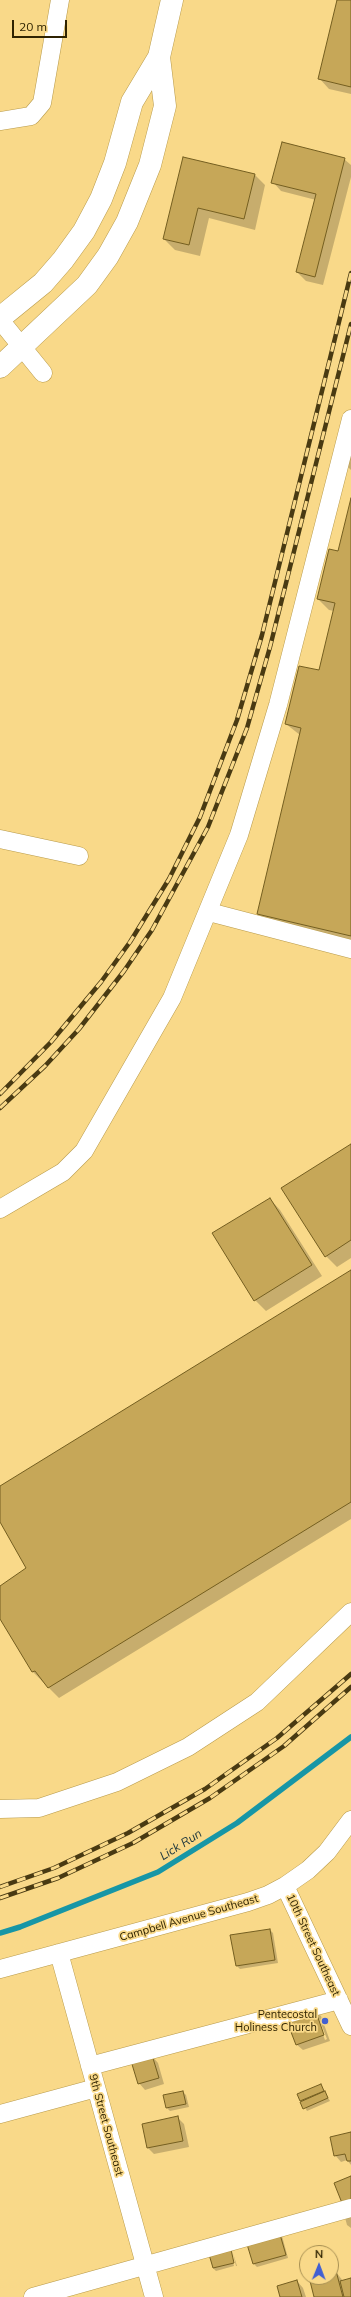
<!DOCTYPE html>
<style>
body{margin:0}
#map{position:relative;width:351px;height:2297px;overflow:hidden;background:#f9d989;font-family:Mulish,sans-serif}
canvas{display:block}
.north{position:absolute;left:299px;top:2245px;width:40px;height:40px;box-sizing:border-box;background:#f9d989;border:1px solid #a89053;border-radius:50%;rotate:1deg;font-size:11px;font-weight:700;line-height:16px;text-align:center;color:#2f2301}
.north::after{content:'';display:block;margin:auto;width:14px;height:18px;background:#415fd2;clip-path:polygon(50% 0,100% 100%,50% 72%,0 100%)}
.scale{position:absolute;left:12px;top:20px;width:55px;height:18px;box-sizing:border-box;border:2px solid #2f2301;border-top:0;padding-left:5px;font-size:12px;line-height:14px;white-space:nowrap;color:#2f2301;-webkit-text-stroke:3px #f9d989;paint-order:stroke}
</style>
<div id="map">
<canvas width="351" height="2297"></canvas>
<div class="north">N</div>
<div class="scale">20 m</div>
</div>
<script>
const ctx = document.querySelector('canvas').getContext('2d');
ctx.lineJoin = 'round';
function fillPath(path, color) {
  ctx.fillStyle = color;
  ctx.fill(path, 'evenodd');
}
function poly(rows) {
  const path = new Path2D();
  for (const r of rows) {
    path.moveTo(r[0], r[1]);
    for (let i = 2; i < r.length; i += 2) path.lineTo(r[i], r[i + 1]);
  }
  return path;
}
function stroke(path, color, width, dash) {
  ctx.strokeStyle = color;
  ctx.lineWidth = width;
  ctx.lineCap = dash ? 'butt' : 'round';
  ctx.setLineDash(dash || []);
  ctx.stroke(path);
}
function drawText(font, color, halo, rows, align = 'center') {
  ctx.font = font + ' Mulish,sans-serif';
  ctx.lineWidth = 3.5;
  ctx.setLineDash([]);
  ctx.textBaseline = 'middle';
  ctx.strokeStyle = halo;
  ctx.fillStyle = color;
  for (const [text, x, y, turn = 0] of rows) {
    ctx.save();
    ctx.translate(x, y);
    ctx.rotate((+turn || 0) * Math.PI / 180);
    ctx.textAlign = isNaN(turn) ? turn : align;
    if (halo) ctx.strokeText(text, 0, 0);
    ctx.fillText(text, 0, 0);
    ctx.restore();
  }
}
fillPath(poly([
 [338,0,351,0,351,94,329,89,319,78],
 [183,158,255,175,265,185,255,230,209,218,200,256,175,250,164,239],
 [344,159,351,165,351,177,323,285,306,281,297,272,316,200,281,191,273,182],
 [351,452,351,470,347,466],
 [351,502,351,944,269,925,258,914,300,735,286,724,320,672,334,611,329,610,318,599,339,552],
 [351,1145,351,1258,337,1267,326,1256],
 [270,1199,280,1210,322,1276,266,1311,255,1300],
 [351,1271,351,1519,59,1698,32,1671,0,1617,0,1588,27,1568,0,1520,0,1487],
 [270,1930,273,1933,278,1963,240,1969,237,1966,232,1936],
 [315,2010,321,2016,330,2041,303,2050,296,2044],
 [316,2016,318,2016,327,2039,325,2040],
 [152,2056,158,2063,164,2084,145,2090,139,2083],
 [321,2085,330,2101,307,2111,301,2100],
 [183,2092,186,2095,189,2107,170,2111,167,2108,164,2096],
 [178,2118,184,2124,189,2147,154,2154,148,2148],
 [351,2133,351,2165,347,2160,341,2162,335,2155],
 [351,2212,351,2228,347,2225,344,2214],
 [282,2236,288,2258,257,2267,254,2264],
 [229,2249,234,2266,216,2271,213,2268,209,2252],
 [232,2249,232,2250,237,2266,236,2266],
 [336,2272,343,2281,351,2279,351,2297,315,2297,315,2277,331,2277,331,2273],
 [297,2281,303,2288,306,2297,281,2297]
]), '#0003');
stroke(poly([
 [0,1933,20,1927,158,1872,237,1823,351,1737]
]), '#1796a6', 5.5);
const building = poly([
 [337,0,351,0,351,87,318,79,337,0],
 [282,142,345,158,315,277,296,272,316,194,271,183,282,142],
 [183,157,255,174,244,219,198,208,189,245,163,239,183,157],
 [351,498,351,936,257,914,301,728,285,724,299,666,319,670,335,603,317,599,329,549,338,551,351,498],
 [351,1144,351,1240,325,1257,281,1188,351,1144],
 [270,1198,312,1265,254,1301,212,1233,270,1198],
 [351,1270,351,1502,48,1688,35,1671,32,1672,0,1619,0,1586,26,1568,0,1522,0,1486,351,1270],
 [270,1929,275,1960,236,1966,230,1935,270,1929],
 [315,2009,324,2035,296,2045,286,2019,315,2009],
 [152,2055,159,2078,138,2084,131,2061,152,2055],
 [321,2084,324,2091,300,2101,297,2094,321,2084],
 [183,2091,186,2104,166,2108,163,2095,183,2091],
 [325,2091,328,2098,303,2109,300,2102,325,2091],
 [178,2116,183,2141,147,2148,142,2124,178,2116],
 [351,2132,351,2161,347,2161,345,2154,334,2156,330,2137,351,2132],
 [351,2176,351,2199,342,2203,334,2183,351,2176],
 [279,2231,286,2255,253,2264,246,2241,279,2231],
 [230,2245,234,2263,213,2268,208,2251,230,2245],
 [336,2271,343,2297,314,2297,309,2277,331,2277,331,2272,336,2271],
 [351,2278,351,2297,344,2297,340,2281,351,2278],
 [297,2280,302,2297,280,2297,277,2286,297,2280]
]);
fillPath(building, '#c6a758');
stroke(building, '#745e20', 1);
const minor = poly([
 [0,121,31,116,42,103,60,0],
 [0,320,43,373],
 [0,839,79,856],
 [209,912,351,949],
 [0,1209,63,1172,84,1151,172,998,239,835,278,705,351,419],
 [0,1809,39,1808,117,1782,188,1747,257,1702,351,1612],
 [285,1886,351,2026],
 [59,1953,154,2297],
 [0,1969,248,1902,268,1895,285,1886,308,1870,327,1852,351,1820],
 [90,2066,339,2000],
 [0,2114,96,2088],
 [33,2297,351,2208]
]);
const major = poly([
 [0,318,43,283,63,260,84,231,101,199,115,163,132,102,159,57,172,0],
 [0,367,87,285,108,256,127,222,150,165,165,106,159,57]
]);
stroke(minor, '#b89a4a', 19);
stroke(major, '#b89a4a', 23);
stroke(minor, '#fff', 18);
stroke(major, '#fff', 22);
const rail = poly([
 [0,1094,51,1042,101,982,130,942,169,879,200,817,237,720,262,635,351,273],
 [0,1108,45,1066,79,1029,124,971,152,930,208,827,247,728,270,647,351,324],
 [0,1887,54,1868,128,1833,205,1789,277,1738,351,1674],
 [0,1898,58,1878,133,1843,210,1798,284,1746,351,1687]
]);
stroke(rail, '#493a12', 4.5);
stroke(rail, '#f9d989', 3, [9]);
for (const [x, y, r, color] of [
 [325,2021,4,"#415fd2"]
]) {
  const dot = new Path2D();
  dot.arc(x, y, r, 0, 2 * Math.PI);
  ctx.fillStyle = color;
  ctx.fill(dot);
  stroke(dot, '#f9d989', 1.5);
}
drawText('11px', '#2f2301', '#f9d989', [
 ["Campbell Avenue Southeast",189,1918,-16],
 ["10th Street Southeast",313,1945,65],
 ["9th Street Southeast",106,2125,75]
]);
drawText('11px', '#2f2301', '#f9d989', [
 ["Pentecostal",317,2015],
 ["Holiness Church",317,2028]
], 'right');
drawText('italic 12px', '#213a3e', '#f9d989', [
 ["Lick Run",181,1845,-32]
]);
</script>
